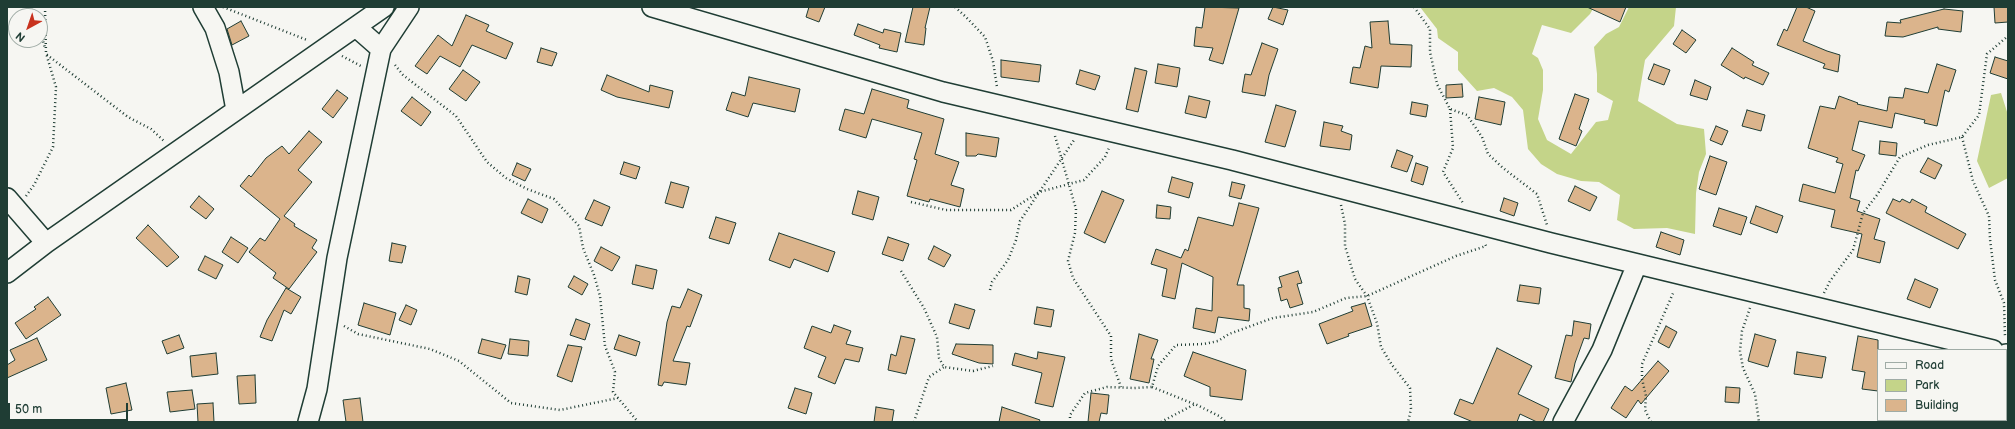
<!DOCTYPE html>
<style>
body{margin:0}
#map{position:relative;width:2015px;height:429px;overflow:hidden;background:#f6f6f2;font-family:"Balsamiq Sans",sans-serif}
canvas{display:block}
.frame{position:absolute;inset:0;border:8px solid #1f3d34;pointer-events:none}
.legend{position:absolute;left:1877px;top:349px;width:130px;height:72px;box-sizing:border-box;background:#f6f6f2;border:1px solid #a0aca6;margin:0;padding:5px 7px;list-style:none;font-size:12px;color:#1f3d34}
.legend li{display:flex;align-items:center;gap:8px;height:20px}
.legend b{width:20px;border:1px solid #a0aca6}
.north{position:absolute;left:8px;top:8px;width:40px;height:40px;box-sizing:border-box;background:#f6f6f2;border:1px solid #a0aca6;border-radius:50%;rotate:220deg;font-size:11px;font-weight:700;line-height:16px;text-align:center;color:#1f3d34}
.north::after{content:'';display:block;margin:auto;width:14px;height:18px;background:#c8321e;clip-path:polygon(50% 0,100% 100%,50% 72%,0 100%)}
.scale{position:absolute;left:8px;top:403px;width:120px;height:18px;box-sizing:border-box;border:2px solid #1f3d34;border-top:0;padding-left:5px;font-size:12px;line-height:14px;white-space:nowrap;color:#1f3d34;-webkit-text-stroke:3px #f6f6f2;paint-order:stroke}
</style>
<div id="map">
<canvas width="2015" height="429"></canvas>
<div class="frame"></div>
<ul class="legend">
<li><b style="height:5px;background:#f6f6f2"></b>Road</li>
<li><b style="height:11px;background:#c4d489"></b>Park</li>
<li><b style="height:11px;background:#dbb48c"></b>Building</li>
</ul>
<div class="north">N</div>
<div class="scale">50 m</div>
</div>
<script>
const ctx = document.querySelector('canvas').getContext('2d');
ctx.lineJoin = 'round';
function fillPath(path, color) {
  ctx.fillStyle = color;
  ctx.fill(path, 'evenodd');
}
function poly(rows) {
  const path = new Path2D();
  for (const r of rows) {
    path.moveTo(r[0], r[1]);
    for (let i = 2; i < r.length; i += 2) path.lineTo(r[i], r[i + 1]);
  }
  return path;
}
function stroke(path, color, width, dash) {
  ctx.strokeStyle = color;
  ctx.lineWidth = width;
  ctx.lineCap = dash ? 'butt' : 'round';
  ctx.setLineDash(dash || []);
  ctx.stroke(path);
}
fillPath(poly([
 [1420,7,1594,7,1590,14,1571,33,1542,25,1532,54,1538,58,1543,70,1543,90,1538,119,1547,140,1571,154,1596,122,1608,120,1613,101,1597,92,1597,74,1594,47,1606,34,1619,27,1629,7,1676,7,1674,26,1645,60,1638,101,1677,124,1704,129,1706,154,1699,172,1696,193,1695,234,1667,228,1634,229,1617,220,1620,195,1599,182,1581,181,1557,174,1541,164,1528,149,1523,110,1512,97,1494,88,1477,91,1458,70,1458,52,1438,38,1437,29],
 [2001,93,2008,115,2008,178,1989,188,1977,161,1991,95]
]), '#c4d489');
const building = poly([
 [809,7,825,7,819,22,806,17,809,7],
 [913,7,930,7,925,28,926,28,924,45,905,42,913,7],
 [1205,7,1239,8,1223,64,1209,60,1213,48,1194,46,1196,27,1202,28,1205,7],
 [1273,7,1288,10,1283,25,1268,19,1273,7],
 [1587,7,1626,7,1620,22,1587,7],
 [1797,7,1806,7,1815,11,1803,41,1827,51,1840,55,1838,72,1823,68,1825,64,1777,45,1784,29,1787,31,1797,7],
 [1994,7,2008,7,2008,22,1995,23,1994,7],
 [1944,9,1963,11,1961,32,1938,29,1938,27,1903,37,1885,36,1887,22,1901,23,1900,20,1944,9],
 [466,15,489,25,486,31,513,43,506,59,472,45,460,67,440,56,427,74,415,66,438,35,452,46,466,15],
 [241,21,249,36,232,45,227,29,241,21],
 [1388,21,1390,44,1412,45,1411,67,1381,66,1378,88,1350,83,1353,67,1360,68,1365,46,1372,48,1370,22,1388,21],
 [858,24,883,33,884,29,901,33,897,52,879,48,880,45,854,35,858,24],
 [1682,30,1696,40,1686,53,1673,44,1682,30],
 [1262,43,1278,49,1269,75,1265,96,1242,92,1245,74,1251,75,1262,43],
 [541,48,557,53,552,66,537,62,541,48],
 [1732,48,1754,62,1752,65,1769,73,1763,85,1745,77,1744,79,1721,65,1732,48],
 [1995,57,2008,61,2008,79,1990,73,1995,57],
 [1001,60,1041,65,1039,82,1001,77,1001,60],
 [1158,64,1180,68,1177,87,1155,83,1158,64],
 [1654,64,1670,70,1664,85,1648,79,1654,64],
 [1937,64,1956,70,1949,92,1945,90,1937,126,1924,123,1925,120,1895,113,1892,128,1859,121,1852,150,1865,155,1858,171,1856,170,1850,198,1860,201,1857,211,1880,219,1874,239,1885,242,1880,263,1857,257,1862,234,1831,227,1835,210,1799,201,1803,184,1835,193,1843,164,1836,162,1838,158,1808,148,1820,106,1835,109,1839,96,1858,103,1857,104,1887,111,1889,97,1903,98,1905,88,1928,93,1937,64],
 [1135,68,1147,71,1138,112,1126,109,1135,68],
 [463,70,480,82,466,101,449,89,463,70],
 [1080,70,1100,76,1095,90,1076,84,1080,70],
 [607,75,649,92,650,85,673,91,669,108,617,97,601,90,607,75],
 [749,77,800,89,795,112,753,103,748,117,726,110,732,92,745,96,749,77],
 [1695,80,1711,87,1707,100,1690,95,1695,80],
 [1462,84,1463,97,1446,98,1446,85,1462,84],
 [872,89,909,100,907,108,944,119,935,154,959,162,951,185,964,189,960,207,930,199,929,202,907,196,917,160,914,159,922,133,872,119,866,138,839,130,845,109,864,114,872,89],
 [337,90,348,98,333,118,322,109,337,90],
 [1575,94,1589,99,1579,129,1582,131,1576,146,1559,139,1575,94],
 [1189,96,1210,101,1206,118,1185,113,1189,96],
 [412,97,431,112,421,126,401,111,412,97],
 [1479,97,1505,102,1501,125,1475,119,1479,97],
 [1412,102,1428,105,1426,117,1410,114,1412,102],
 [1276,105,1296,111,1285,147,1265,142,1276,105],
 [1747,110,1765,115,1761,131,1742,126,1747,110],
 [1324,122,1343,126,1341,131,1352,135,1350,150,1320,146,1324,122],
 [1716,126,1728,131,1722,145,1710,140,1716,126],
 [309,131,322,142,298,170,312,182,284,216,295,224,294,226,317,240,312,248,317,252,289,289,273,278,276,273,249,252,260,238,265,241,280,219,240,186,249,175,251,177,266,158,282,146,289,154,309,131],
 [966,133,999,138,996,157,978,154,976,156,966,156,966,133],
 [1880,141,1897,143,1896,156,1879,154,1880,141],
 [1397,150,1413,156,1407,172,1391,167,1397,150],
 [1710,156,1727,162,1716,195,1699,189,1710,156],
 [1928,158,1942,165,1935,179,1920,172,1928,158],
 [624,162,640,167,636,179,620,174,624,162],
 [517,163,531,169,525,181,512,175,517,163],
 [1416,163,1428,167,1423,185,1411,181,1416,163],
 [1172,177,1193,183,1189,198,1168,192,1172,177],
 [671,182,689,187,683,208,665,203,671,182],
 [1232,182,1245,185,1241,199,1229,196,1232,182],
 [1575,186,1597,197,1590,211,1568,201,1575,186],
 [858,191,879,197,873,220,852,214,858,191],
 [1102,191,1124,200,1105,243,1084,233,1102,191],
 [199,196,214,209,206,219,190,207,199,196],
 [1504,198,1518,203,1514,216,1500,211,1504,198],
 [528,199,548,209,542,223,521,213,528,199],
 [1893,199,1900,202,1902,199,1910,203,1912,199,1927,207,1925,212,1966,234,1958,249,1886,213,1893,199],
 [594,200,610,207,602,226,585,219,594,200],
 [1239,203,1259,208,1237,285,1244,285,1244,308,1250,309,1249,321,1218,317,1215,333,1193,328,1196,308,1212,311,1213,277,1182,263,1175,299,1162,296,1167,269,1151,264,1156,249,1181,258,1185,249,1188,251,1198,217,1233,226,1239,203],
 [1157,205,1171,207,1170,219,1156,218,1157,205],
 [1756,206,1783,216,1777,233,1750,223,1756,206],
 [1719,208,1747,217,1741,235,1713,226,1719,208],
 [716,217,736,223,729,244,709,238,716,217],
 [148,225,179,257,167,267,136,238,148,225],
 [1661,232,1684,240,1680,255,1656,247,1661,232],
 [779,233,835,252,828,272,794,259,790,268,769,260,779,233],
 [231,237,248,248,238,263,222,252,231,237],
 [888,237,909,244,903,261,882,254,888,237],
 [392,243,406,246,402,263,389,261,392,243],
 [934,246,951,255,944,267,928,259,934,246],
 [601,247,620,257,612,271,594,261,601,247],
 [205,256,223,265,216,279,198,270,205,256],
 [636,265,657,270,653,289,632,284,636,265],
 [1298,271,1302,283,1297,284,1303,304,1290,308,1287,299,1281,301,1278,288,1282,287,1279,277,1298,271],
 [518,276,530,279,527,295,515,292,518,276],
 [574,276,588,284,582,295,568,287,574,276],
 [1915,279,1938,289,1930,308,1907,299,1915,279],
 [1520,285,1541,288,1539,304,1517,301,1520,285],
 [286,288,301,297,291,314,284,310,272,341,260,337,267,320,286,288],
 [688,289,702,295,690,327,687,326,673,361,690,363,686,385,664,382,662,386,658,385,667,322,672,306,680,308,688,289],
 [48,297,61,315,26,339,15,323,36,309,34,307,48,297],
 [364,303,396,313,390,335,358,325,364,303],
 [1365,303,1372,326,1348,334,1349,336,1327,344,1319,324,1353,311,1351,307,1365,303],
 [955,304,975,310,969,329,949,323,955,304],
 [406,305,417,310,411,325,399,320,406,305],
 [1037,307,1054,310,1051,327,1034,324,1037,307],
 [576,319,590,324,585,340,570,335,576,319],
 [1574,321,1591,324,1589,339,1584,338,1575,363,1571,382,1555,378,1566,335,1572,336,1574,321],
 [834,325,851,331,846,344,863,348,859,362,845,359,835,384,818,377,826,357,804,348,812,326,831,333,834,325],
 [1666,326,1677,332,1669,348,1658,342,1666,326],
 [1139,334,1158,340,1151,359,1154,359,1149,383,1130,379,1139,334],
 [1755,334,1776,340,1768,367,1748,361,1755,334],
 [179,335,184,348,167,354,162,341,179,335],
 [619,335,640,342,636,356,614,349,619,335],
 [901,336,915,339,906,374,888,370,891,354,896,356,901,336],
 [1858,336,1878,340,1878,391,1862,389,1865,372,1852,370,1858,336],
 [37,338,47,360,7,378,7,365,15,360,10,350,37,338],
 [482,339,506,345,501,359,478,353,482,339],
 [510,339,529,341,528,356,508,354,510,339],
 [956,344,993,345,993,364,979,363,952,354,956,344],
 [568,345,582,347,572,382,557,376,568,345],
 [1497,348,1532,366,1518,394,1549,409,1543,422,1537,422,1520,414,1517,422,1473,422,1454,414,1460,399,1473,404,1497,348],
 [1038,352,1065,357,1053,407,1035,403,1042,373,1012,365,1015,353,1037,359,1038,352],
 [1193,352,1246,370,1242,400,1210,396,1210,387,1184,376,1193,352],
 [1797,352,1826,357,1822,378,1794,374,1797,352],
 [216,353,218,374,192,377,190,356,216,353],
 [1658,361,1669,371,1641,404,1638,400,1626,418,1611,408,1625,386,1632,391,1658,361],
 [255,375,256,403,239,404,237,376,255,375],
 [126,383,132,410,111,414,106,388,126,383],
 [1726,387,1740,388,1739,403,1725,402,1726,387],
 [795,388,812,393,806,414,788,408,795,388],
 [192,390,195,409,170,412,167,392,192,390],
 [1091,393,1109,395,1107,414,1101,413,1099,422,1088,422,1091,393],
 [360,398,363,422,346,422,343,400,360,398],
 [213,403,214,422,198,422,197,404,213,403],
 [876,407,894,410,892,422,874,422,876,407],
 [1002,407,1040,420,1039,422,999,422,1002,407]
]);
fillPath(building, '#dbb48c');
stroke(building, '#1f3d34', 1);
const minor = poly([
 [203,7,215,28,229,72,236,110],
 [652,7,943,92,1232,160,1551,243,1993,350],
 [356,27,381,49],
 [7,198,46,243],
 [7,273,46,243,384,7],
 [2006,354,2008,355],
 [308,422,317,389,337,258,381,49,409,7],
 [1563,422,1602,350,1637,264]
]);
stroke(minor, '#1f3d34', 22);
stroke(poly([
 [33,7,36,16],
 [45,7,46,54,128,117,151,129,164,141],
 [223,7,307,40],
 [955,7,965,16,985,37,993,61,997,87],
 [1414,7,1430,29,1430,52,1437,84,1450,109,1467,115,1482,137,1488,154,1503,168,1537,194,1547,225],
 [40,30,45,48],
 [342,56,361,66],
 [395,65,403,75,456,116,487,162,506,178,527,189,554,199,579,226,583,248,594,275,600,296,605,346,615,372,613,392,638,422],
 [1450,109,1453,148,1443,172,1463,203],
 [1055,136,1076,209,1075,233,1068,261,1073,278,1111,336,1111,359,1121,387],
 [1962,137,1973,181,1989,216,1990,239,1995,280,2004,303,2005,337],
 [26,196,34,185,53,147,56,87,46,53],
 [911,202,946,210,1011,210,1039,192,1084,180,1105,157,1109,148],
 [1341,205,1345,224,1345,246,1355,279,1367,296,1377,323,1381,347,1392,365,1410,388,1411,409,1408,422],
 [901,271,924,308,937,337,939,358,944,367,973,371,993,366],
 [990,290,992,282,1008,260,1016,240,1020,221,1074,140],
 [1824,293,1830,281,1853,250,1863,213,1877,195,1900,157,1928,145,1962,137,1979,115,1987,54,2008,36],
 [1750,308,1742,331,1740,351,1743,368,1755,394,1759,422],
 [344,326,358,334,430,349,459,361,511,403,560,410,618,398],
 [1152,387,1194,404],
 [914,422,929,377,944,367],
 [1070,422,1070,415,1085,393,1107,387,1134,388,1152,387,1158,366,1176,345,1204,344,1218,341,1229,334,1273,318,1313,312,1346,298,1367,296,1456,256,1486,246,1485,244],
 [1161,422,1195,404,1219,416,1226,422],
 [1651,422,1645,410,1646,396,1642,379,1642,364,1674,291]
]), '#1f3d34', 2.5, [1, 3]);
stroke(minor, '#f6f6f2', 19);
</script>
